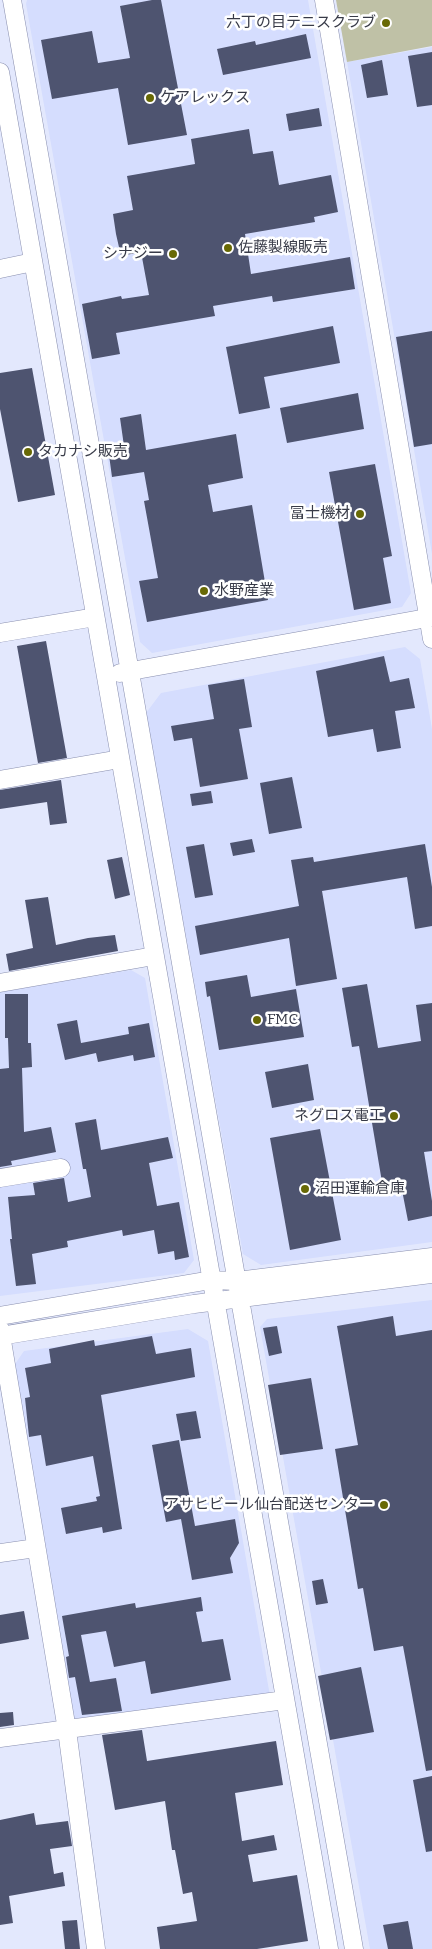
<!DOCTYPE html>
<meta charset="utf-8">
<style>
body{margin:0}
canvas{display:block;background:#e3e8fd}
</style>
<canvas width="432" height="1949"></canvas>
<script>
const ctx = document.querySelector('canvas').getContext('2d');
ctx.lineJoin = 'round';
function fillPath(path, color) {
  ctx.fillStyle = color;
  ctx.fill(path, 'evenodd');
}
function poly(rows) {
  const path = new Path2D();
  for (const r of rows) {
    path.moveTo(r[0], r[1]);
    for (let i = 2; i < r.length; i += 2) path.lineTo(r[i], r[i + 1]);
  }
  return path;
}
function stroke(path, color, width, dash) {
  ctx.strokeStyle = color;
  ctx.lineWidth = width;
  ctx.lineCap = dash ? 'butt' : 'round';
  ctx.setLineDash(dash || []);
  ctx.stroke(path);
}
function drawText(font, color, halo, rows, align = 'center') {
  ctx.font = font + ' Bitter,"Noto Sans JP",serif';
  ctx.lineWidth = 5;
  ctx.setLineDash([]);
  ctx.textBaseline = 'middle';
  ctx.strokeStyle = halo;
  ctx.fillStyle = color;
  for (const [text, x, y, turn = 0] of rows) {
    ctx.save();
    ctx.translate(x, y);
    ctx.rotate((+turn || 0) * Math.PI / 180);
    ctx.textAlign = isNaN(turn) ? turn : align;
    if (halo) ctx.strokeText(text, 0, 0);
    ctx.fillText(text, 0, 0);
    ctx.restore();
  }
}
fillPath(poly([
 [27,0,308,0,411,593,402,607,152,653,140,642,26,4],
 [432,47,432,554,347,62],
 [405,647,420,659,432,729,432,1242,261,1265,243,1254,146,713,161,693],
 [131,970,145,978,194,1260,184,1273,0,1296,0,992],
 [432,1300,432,1949,370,1949,260,1327,267,1319],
 [188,1329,208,1341,270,1696,72,1724,13,1367,24,1351]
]), '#d5ddfe');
fillPath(poly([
 [336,0,432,0,432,46,347,62]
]), '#bfc1a6');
fillPath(poly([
 [152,0,161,0,187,135,128,145,118,88,52,99,41,40,92,31,98,63,130,58,120,6],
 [306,34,311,58,223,75,217,49,255,41,256,45],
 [432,52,432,105,417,107,408,56],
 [382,60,388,95,367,98,361,65],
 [319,108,322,126,289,131,286,114],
 [249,129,253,154,273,151,279,185,331,175,338,212,314,217,315,222,245,234,251,274,350,257,355,289,273,302,272,296,213,306,215,316,116,333,120,354,92,359,82,304,121,296,122,299,149,295,141,252,121,256,116,234,113,214,133,210,127,176,195,164,191,139],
 [333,326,340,363,264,377,270,408,239,414,226,347],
 [432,331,432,444,414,447,396,337],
 [32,368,55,495,18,502,0,409,0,373],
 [358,393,364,429,287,443,280,408],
 [141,414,146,450,236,434,243,478,208,485,213,512,252,505,268,600,147,622,139,581,158,578,144,501,149,500,144,472,112,477,109,455,125,453,120,418],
 [375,464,392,556,383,558,391,603,354,610,329,472],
 [46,641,67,758,38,763,17,646],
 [384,656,390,682,409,678,415,708,395,711,401,748,377,752,373,729,328,737,316,671],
 [244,679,252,727,239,729,248,779,200,787,192,738,174,741,171,726,214,719,208,685],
 [292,777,302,828,269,834,260,783],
 [61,780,67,823,50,825,47,802,0,809,0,790],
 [211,791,213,803,192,806,190,794],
 [252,839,255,852,233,856,230,843],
 [204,844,213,895,195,898,186,847],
 [425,844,432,887,432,926,415,929,407,877,322,891,337,979,296,986,289,938,200,955,195,926,299,906,291,860,313,857,314,862],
 [122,857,130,895,115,899,107,860],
 [48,897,56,945,88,938,115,935,118,951,9,971,6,954,33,948,25,900],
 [247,975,251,997,296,989,304,1037,219,1050,210,996,207,997,205,982],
 [367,984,378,1048,421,1041,416,1005,432,1003,432,1151,424,1152,432,1201,432,1216,408,1221,401,1185,383,1188,359,1046,352,1047,342,988],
 [5,994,28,994,28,1043,31,1043,32,1067,22,1068,24,1132,51,1127,56,1152,11,1161,12,1165,0,1167,0,1069,9,1068,8,1038,5,1038],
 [77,1020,81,1043,129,1034,128,1027,149,1023,155,1057,134,1061,133,1055,98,1062,96,1053,65,1060,57,1024],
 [308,1064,314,1100,272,1108,265,1072],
 [96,1119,101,1150,168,1137,173,1158,149,1163,157,1206,179,1202,189,1257,175,1260,174,1251,158,1254,154,1230,123,1236,122,1230,67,1241,68,1247,32,1254,36,1284,16,1286,10,1239,12,1239,8,1197,35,1195,33,1183,64,1178,68,1202,91,1197,86,1169,83,1169,75,1123],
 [320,1129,341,1240,290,1250,270,1138],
 [393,1316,396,1336,432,1330,432,1770,426,1771,403,1646,374,1651,363,1588,358,1589,335,1449,358,1445,337,1326],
 [277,1326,282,1353,269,1356,263,1328],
 [152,1336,156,1354,191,1348,195,1377,101,1395,122,1529,103,1533,102,1527,66,1534,61,1508,97,1501,96,1497,100,1496,93,1456,46,1466,41,1435,29,1437,25,1398,30,1397,25,1368,51,1363,49,1349,94,1340,95,1346],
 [311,1378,323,1449,280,1455,268,1385],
 [196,1411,201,1438,181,1441,176,1414],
 [179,1440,195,1526,235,1519,239,1543,230,1558,233,1573,192,1580,181,1519,166,1522,152,1445],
 [323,1579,328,1603,316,1605,312,1581],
 [201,1597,203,1611,196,1612,202,1642,223,1639,231,1680,151,1694,145,1661,114,1667,106,1631,81,1635,90,1682,116,1678,122,1711,82,1715,75,1677,69,1678,66,1657,69,1656,62,1616,135,1603,136,1608],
 [24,1611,29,1639,0,1644,0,1615],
 [361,1667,374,1732,330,1740,318,1676],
 [13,1712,14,1725,0,1727,0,1713],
 [142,1730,147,1761,276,1741,283,1785,235,1793,242,1841,274,1835,277,1850,248,1855,253,1882,297,1875,308,1941,257,1949,160,1949,157,1927,197,1921,192,1892,183,1894,175,1850,172,1850,165,1801,115,1810,102,1735],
 [432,1776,432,1851,426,1852,413,1780],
 [34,1813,36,1825,68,1821,72,1846,50,1849,54,1874,63,1872,65,1886,9,1896,13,1923,0,1925,0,1820],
 [77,1920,80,1949,65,1949,62,1921],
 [408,1921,413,1949,388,1949,383,1925]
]), '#4e5470');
const minor = poly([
 [12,0,354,1949],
 [324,0,432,639],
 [0,72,329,1949],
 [0,269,33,262],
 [0,633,95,617],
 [120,673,432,617],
 [0,780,120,759],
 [0,983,154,956],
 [0,1178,61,1168],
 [0,1316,211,1280,237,1281,432,1257],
 [0,1329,67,1730,96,1949],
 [0,1336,194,1304,432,1274],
 [0,1553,36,1548],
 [0,1738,285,1700]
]);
stroke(minor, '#898faf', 19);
stroke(minor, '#fff', 18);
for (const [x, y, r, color] of [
 [386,23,5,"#686905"],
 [150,98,5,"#686905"],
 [228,248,5,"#686905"],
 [173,254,5,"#686905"],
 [28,452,5,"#686905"],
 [360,514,5,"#686905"],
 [204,591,5,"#686905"],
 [257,1020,5,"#686905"],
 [394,1116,5,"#686905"],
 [305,1189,5,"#686905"],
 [384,1505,5,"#686905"]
]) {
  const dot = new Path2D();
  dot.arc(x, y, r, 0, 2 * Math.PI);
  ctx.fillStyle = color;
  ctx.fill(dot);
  stroke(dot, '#fff', 2);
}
drawText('15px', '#383b48', '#fff', [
 ["六丁の目テニスクラブ",376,23,"right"],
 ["ケアレックス",160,98],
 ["佐藤製線販売",238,248],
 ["シナジー",163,254,"right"],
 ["タカナシ販売",38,452],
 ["冨士機材",350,514,"right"],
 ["水野産業",214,591],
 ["FMC",267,1020],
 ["ネグロス電工",384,1116,"right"],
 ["沼田運輸倉庫",315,1189],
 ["アサヒビール仙台配送センター",374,1505,"right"]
], 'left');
</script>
